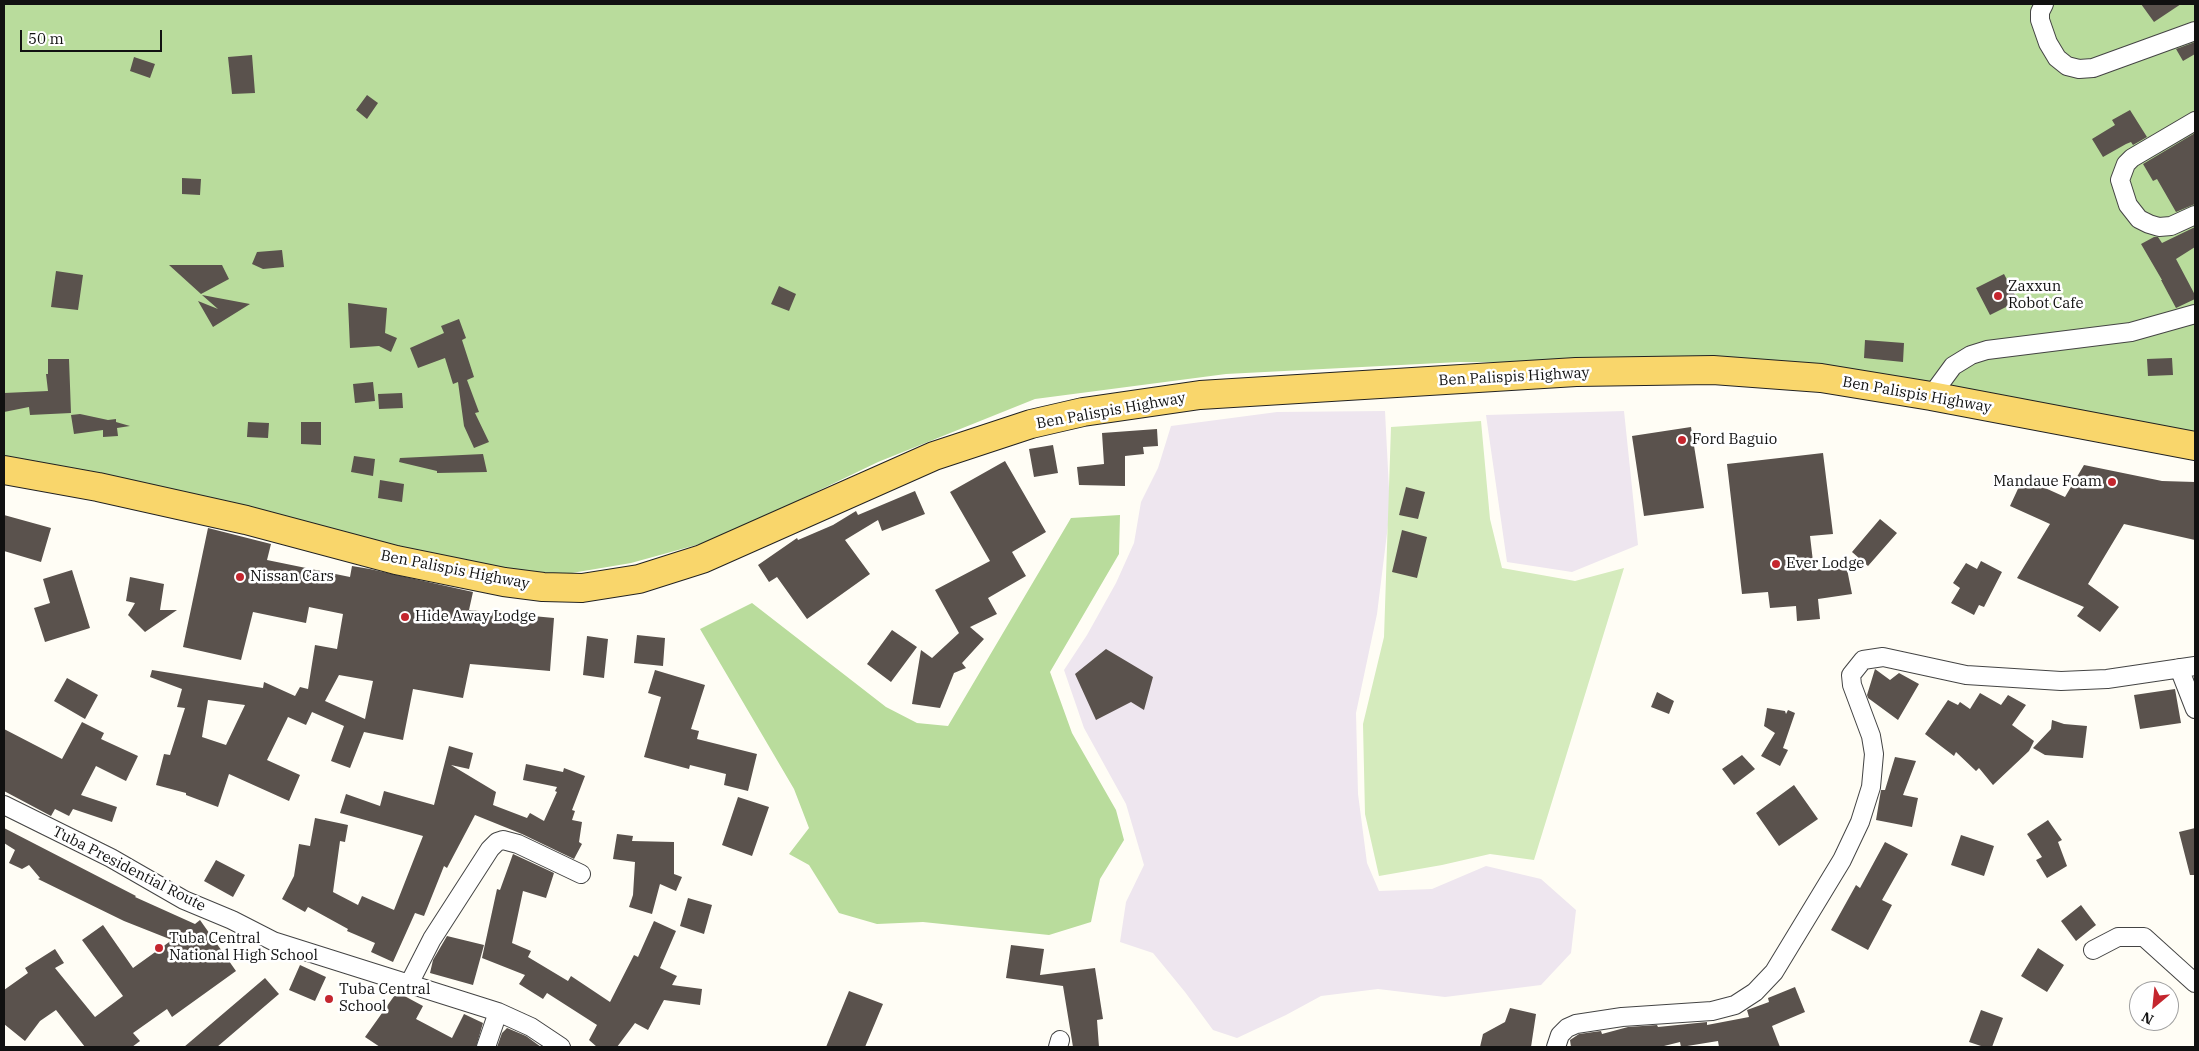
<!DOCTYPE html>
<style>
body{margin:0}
#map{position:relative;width:2199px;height:1051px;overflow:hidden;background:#fffdf5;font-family:"IBM Plex Serif",serif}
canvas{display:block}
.frame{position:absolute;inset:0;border:5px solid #111;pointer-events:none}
.north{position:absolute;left:2129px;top:981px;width:50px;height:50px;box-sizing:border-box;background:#fff;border:1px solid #a0a0a0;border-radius:50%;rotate:208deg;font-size:14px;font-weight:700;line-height:20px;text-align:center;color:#111}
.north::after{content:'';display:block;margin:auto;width:18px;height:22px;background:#c4262e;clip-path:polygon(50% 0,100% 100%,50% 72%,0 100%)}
.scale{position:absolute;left:20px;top:30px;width:142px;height:22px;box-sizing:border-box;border:2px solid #111;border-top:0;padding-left:6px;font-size:15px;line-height:18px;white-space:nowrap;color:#111;-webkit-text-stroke:4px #fff;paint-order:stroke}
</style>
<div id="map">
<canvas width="2199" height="1051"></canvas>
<div class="frame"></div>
<div class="north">N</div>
<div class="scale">50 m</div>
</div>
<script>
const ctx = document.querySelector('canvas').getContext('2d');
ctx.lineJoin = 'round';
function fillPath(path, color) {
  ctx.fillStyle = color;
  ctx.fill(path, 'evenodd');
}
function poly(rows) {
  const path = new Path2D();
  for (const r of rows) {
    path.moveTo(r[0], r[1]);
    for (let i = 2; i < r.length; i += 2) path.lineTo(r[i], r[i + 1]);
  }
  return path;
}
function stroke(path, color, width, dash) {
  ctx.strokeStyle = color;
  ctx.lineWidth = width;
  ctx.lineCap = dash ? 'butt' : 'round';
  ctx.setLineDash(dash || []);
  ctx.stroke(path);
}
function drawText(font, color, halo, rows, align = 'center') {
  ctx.font = font + ' "IBM Plex Serif",serif';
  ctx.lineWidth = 5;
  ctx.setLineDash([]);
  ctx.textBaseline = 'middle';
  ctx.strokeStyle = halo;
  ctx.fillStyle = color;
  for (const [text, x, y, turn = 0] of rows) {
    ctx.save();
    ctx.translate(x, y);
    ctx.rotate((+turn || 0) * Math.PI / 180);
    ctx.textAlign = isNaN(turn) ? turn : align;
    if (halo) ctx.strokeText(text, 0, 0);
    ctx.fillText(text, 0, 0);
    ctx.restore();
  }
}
fillPath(poly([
 [1385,411,1390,509,1377,614,1356,713,1358,794,1367,863,1379,891,1432,889,1486,866,1541,879,1576,910,1571,953,1541,985,1445,997,1378,989,1321,996,1286,1015,1237,1038,1213,1030,1185,992,1153,953,1120,942,1126,902,1144,865,1126,804,1084,728,1064,670,1087,635,1116,583,1134,543,1141,502,1158,468,1171,426,1277,412],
 [1624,411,1638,545,1572,572,1507,562,1486,415]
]), '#eee6ef');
fillPath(poly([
 [1481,421,1490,519,1502,568,1575,581,1624,568,1534,860,1490,854,1442,865,1379,876,1365,814,1363,724,1384,637,1391,427]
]), '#d5ebbd');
fillPath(poly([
 [4,4,2195,4,2195,437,1961,395,1567,363,1459,362,1226,374,1035,399,878,462,718,539,631,563,554,576,521,576,4,458],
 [1120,515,1119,554,1050,672,1072,733,1116,810,1124,840,1100,879,1091,922,1049,935,923,922,877,924,839,913,809,865,789,854,809,828,794,789,700,629,752,603,886,707,917,723,948,726,1071,518]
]), '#b9dc9c');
fillPath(poly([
 [2141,4,2181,4,2154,22],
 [2195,42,2195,54,2183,61,2176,49],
 [252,55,255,93,232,94,228,57],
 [134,57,155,64,150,78,130,71],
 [367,95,378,103,367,119,356,110],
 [2130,110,2147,137,2133,145,2131,142,2126,144,2103,157,2092,139,2115,125,2112,120],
 [2195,133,2195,204,2176,212,2157,179,2153,181,2143,164],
 [182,178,201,179,200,195,182,194],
 [2195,227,2195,247,2176,259,2195,295,2195,299,2176,308,2161,280,2162,280,2141,244,2154,237,2158,237,2162,243],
 [282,250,284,267,263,269,252,264,257,252],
 [169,265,222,265,229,279,201,294],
 [56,271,83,275,78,310,51,307],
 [2004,274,2018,301,1990,315,1976,288],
 [779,286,796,294,789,311,771,304],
 [202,295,250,304,213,327,198,301,218,309],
 [348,303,387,308,385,333,397,338,391,352,379,346,350,348],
 [459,319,466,338,462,340,474,377,467,380,479,412,475,413,489,442,474,448,464,426,458,382,453,384,445,358,418,368,410,348,444,333,441,326],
 [1865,340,1904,343,1903,362,1864,358],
 [2172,358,2173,375,2148,376,2147,359],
 [48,359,69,359,71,413,30,415,29,407,4,412,4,393,48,391,46,374,48,374],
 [373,382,375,401,355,403,353,384],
 [402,393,403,408,379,409,378,394],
 [80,414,108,420,116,419,116,422,130,426,117,428,118,436,103,437,103,430,74,434,71,415],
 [248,422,269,423,268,438,247,437],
 [301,422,321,422,321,445,301,444],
 [1691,427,1704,508,1644,516,1632,436],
 [1157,429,1158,446,1143,447,1144,454,1125,456,1125,486,1079,485,1077,467,1104,464,1102,433],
 [1053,445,1058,473,1034,477,1029,449],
 [1823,453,1833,534,1810,536,1814,570,1837,567,1837,569,1845,559,1852,594,1818,599,1820,619,1797,621,1796,606,1770,608,1768,592,1742,594,1727,464],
 [483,454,487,472,437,473,437,471,399,462,400,458],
 [354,456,375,459,373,476,351,472],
 [1005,461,1046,532,1012,552,1026,576,988,598,997,614,970,627,984,639,962,663,966,668,954,673,940,708,912,704,921,650,932,658,959,633,935,590,990,561,950,492],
 [2084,465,2162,481,2195,482,2195,540,2124,524,2088,584,2119,607,2100,632,2077,616,2084,607,2017,578,2050,524,2010,506,2023,478,2065,497],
 [380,480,404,484,402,502,378,498],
 [1406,487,1425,492,1418,519,1399,515],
 [915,491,925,514,882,531,878,520,845,540,870,574,807,619,777,577,769,582,758,565,797,538,798,540,833,525,856,511,858,515],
 [4,515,51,528,41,562,4,551],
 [1880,519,1897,533,1868,566,1852,552],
 [208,528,271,544,267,560,350,577,352,566,370,569,473,592,469,610,554,618,550,671,470,664,463,698,413,689,403,740,364,732,350,768,331,761,344,726,312,712,306,725,288,717,267,760,300,775,289,801,229,774,218,807,186,795,186,793,156,785,164,754,170,755,185,708,177,707,182,689,150,677,152,670,263,688,264,682,295,696,300,687,308,689,315,645,337,649,343,614,309,607,306,623,253,612,241,660,183,647],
 [339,675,373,681,365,719,325,701],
 [208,700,245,705,226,745,202,737],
 [1402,530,1427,537,1417,578,1392,572],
 [1981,561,2002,572,1984,607,1979,605,1974,615,1951,603,1960,588,1953,583,1966,563,1977,569],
 [72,570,90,628,45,642,34,608,50,603,43,579],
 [130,577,164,584,160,610,177,610,145,632,128,615,135,603,126,601],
 [892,630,917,647,891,682,867,664],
 [637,635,665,638,663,666,634,663],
 [587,636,608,639,604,678,583,675],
 [1106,649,1153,677,1144,710,1131,702,1096,720,1075,674],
 [1875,669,1890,680,1899,673,1919,684,1898,720,1868,698,1867,695],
 [655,670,705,685,691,729,699,731,697,739,757,754,748,791,724,785,726,774,690,765,689,769,644,757,661,697,648,693],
 [67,678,98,695,85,719,54,701],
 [2175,689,2181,723,2140,729,2134,695],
 [1657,692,1674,701,1669,714,1651,707],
 [1980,693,2001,705,2008,695,2026,705,2012,725,2034,741,2029,751,1993,785,1979,768,1976,771,1956,752,1954,756,1925,734,1948,700,1958,705,1960,702,1970,709],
 [1767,708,1785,711,1786,714,1788,710,1795,713,1783,748,1788,750,1780,766,1761,756,1775,733,1764,726],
 [2052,720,2064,724,2087,726,2083,758,2045,755,2033,748,2051,729],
 [82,722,104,733,101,739,138,756,126,781,96,766,81,795,117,807,112,822,73,809,69,816,55,809,51,816,4,791,4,729,62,759],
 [449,746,473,753,469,769,451,765,496,792,493,805,527,818,530,813,544,821,557,792,555,791,557,787,523,780,526,764,563,772,564,768,585,776,572,810,575,811,572,820,582,822,579,842,582,844,574,859,522,834,475,815,447,868,444,866,424,916,415,913,393,962,371,952,375,943,347,931,348,929,308,907,305,912,282,899,294,876,299,844,310,846,315,818,348,825,345,842,340,841,333,892,358,905,362,896,394,910,423,836,340,813,346,794,380,806,384,791,434,805],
 [1742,755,1755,769,1734,785,1722,769],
 [1895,757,1916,761,1903,795,1918,798,1912,827,1876,820,1881,790,1885,790],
 [1794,785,1818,819,1779,846,1756,813],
 [738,797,769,807,752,856,722,845],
 [2048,820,2062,840,2058,842,2067,866,2047,878,2036,860,2042,857,2027,834],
 [4,828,136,896,135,897,195,924,200,920,236,971,172,1017,167,1009,133,1033,140,1041,132,1047,85,1047,56,1010,40,1021,25,1041,4,1024,4,990,28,973,25,968,55,949,64,963,55,968,95,1017,123,996,82,940,103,925,133,968,172,940,124,921,38,879,40,878,29,865,22,869,9,863,15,850,4,843],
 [2195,828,2195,875,2190,875,2179,832],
 [617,834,633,836,632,841,674,842,674,874,682,877,676,891,660,884,652,914,629,907,633,895,635,862,613,859],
 [1961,835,1994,846,1984,876,1951,865],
 [1885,842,1908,854,1882,900,1892,905,1868,950,1831,930,1856,885,1860,888],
 [513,854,554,873,546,898,523,891,512,943,531,951,528,957,568,981,571,976,610,1002,634,955,638,957,654,921,676,931,660,968,677,976,672,985,702,989,700,1005,664,1000,648,1030,635,1023,617,1047,597,1047,589,1040,597,1025,547,993,543,999,519,984,525,975,482,958,497,889,500,890],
 [216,860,245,875,233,897,204,881],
 [688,898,712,905,704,934,680,926],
 [2081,905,2096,925,2076,941,2061,921],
 [447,936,484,945,473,985,430,973,433,960],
 [1011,945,1044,949,1040,975,1095,968,1103,1019,1097,1020,1099,1047,1073,1047,1063,986,1006,978],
 [2038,948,2064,965,2047,992,2021,976],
 [300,965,326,977,315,1001,289,990],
 [265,978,279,994,217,1047,184,1047],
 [1795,987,1805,1012,1772,1026,1780,1047,1719,1047,1718,1041,1681,1047,1680,1042,1660,1047,1571,1047,1570,1040,1579,1034,1601,1031,1602,1034,1628,1027,1657,1025,1658,1027,1707,1022,1707,1025,1749,1017,1747,1010,1769,1002,1768,998],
 [849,991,883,1004,865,1047,826,1047],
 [397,992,423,1006,416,1019,452,1038,464,1014,483,1023,476,1047,380,1047,365,1037],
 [1510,1008,1536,1014,1531,1047,1480,1047,1483,1034,1505,1022],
 [1981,1010,2003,1018,1992,1047,1984,1047,1969,1042],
 [507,1028,526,1036,541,1047,497,1047,502,1033]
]), '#5a524d');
const minor = poly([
 [2044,4,2040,12,2040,20,2048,43,2057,58,2067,66,2079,69,2093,68,2195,31],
 [2195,121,2132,158,2126,164,2120,180,2128,205,2139,219,2149,224,2159,227,2171,226,2195,215],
 [1931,396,1953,366,1971,355,1987,350,2131,332,2195,314],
 [2179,668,2195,709],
 [4,805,111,858,184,900,232,920,273,941,498,1012,531,1027,561,1047],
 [2093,950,2118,937,2144,937,2195,983],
 [409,984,432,939,490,849,497,842,503,840,518,844,581,874],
 [486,1047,498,1012],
 [1058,1047,1060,1040],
 [1556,1047,1560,1035,1567,1028,1576,1024,1622,1017,1712,1011,1735,1005,1755,992,1774,972,1842,860,1860,822,1871,787,1874,754,1871,736,1852,685,1851,675,1863,660,1883,657,1966,675,2061,681,2107,679,2195,666]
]);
const primary = poly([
 [4,470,98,487,246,520,396,560,504,582,543,587,582,588,639,579,702,559,934,456,1031,424,1083,412,1200,395,1576,372,1713,370,1821,378,1931,396,2195,446]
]);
stroke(minor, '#444', 20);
stroke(primary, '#222', 30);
stroke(minor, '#fff', 18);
stroke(primary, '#f9d66b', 28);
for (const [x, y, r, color] of [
 [1998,296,5,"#c4262e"],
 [1682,440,5,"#c4262e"],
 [2112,482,5,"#c4262e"],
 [1776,564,5,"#c4262e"],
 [240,577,5,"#c4262e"],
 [405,617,5,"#c4262e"],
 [159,948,5,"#c4262e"],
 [329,999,5,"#c4262e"]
]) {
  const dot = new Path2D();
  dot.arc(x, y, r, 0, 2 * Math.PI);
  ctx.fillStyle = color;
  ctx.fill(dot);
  stroke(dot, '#fff', 2);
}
drawText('15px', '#111', '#fff', [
 ["Zaxxun",2008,287],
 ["Robot Cafe",2008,304],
 ["Ford Baguio",1692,440],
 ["Mandaue Foam",2102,482,"right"],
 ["Ever Lodge",1786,564],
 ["Nissan Cars",250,577],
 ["Hide Away Lodge",415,617],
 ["Tuba Central",169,939],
 ["National High School",169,956],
 ["Tuba Central",339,990],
 ["School",339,1007]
], 'left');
drawText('15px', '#111', '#fff', [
 ["Ben Palispis Highway",1514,377,-3],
 ["Ben Palispis Highway",1917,395,10],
 ["Ben Palispis Highway",1111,411,-10],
 ["Ben Palispis Highway",455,570,11],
 ["Tuba Presidential Route",129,869,27]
]);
</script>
